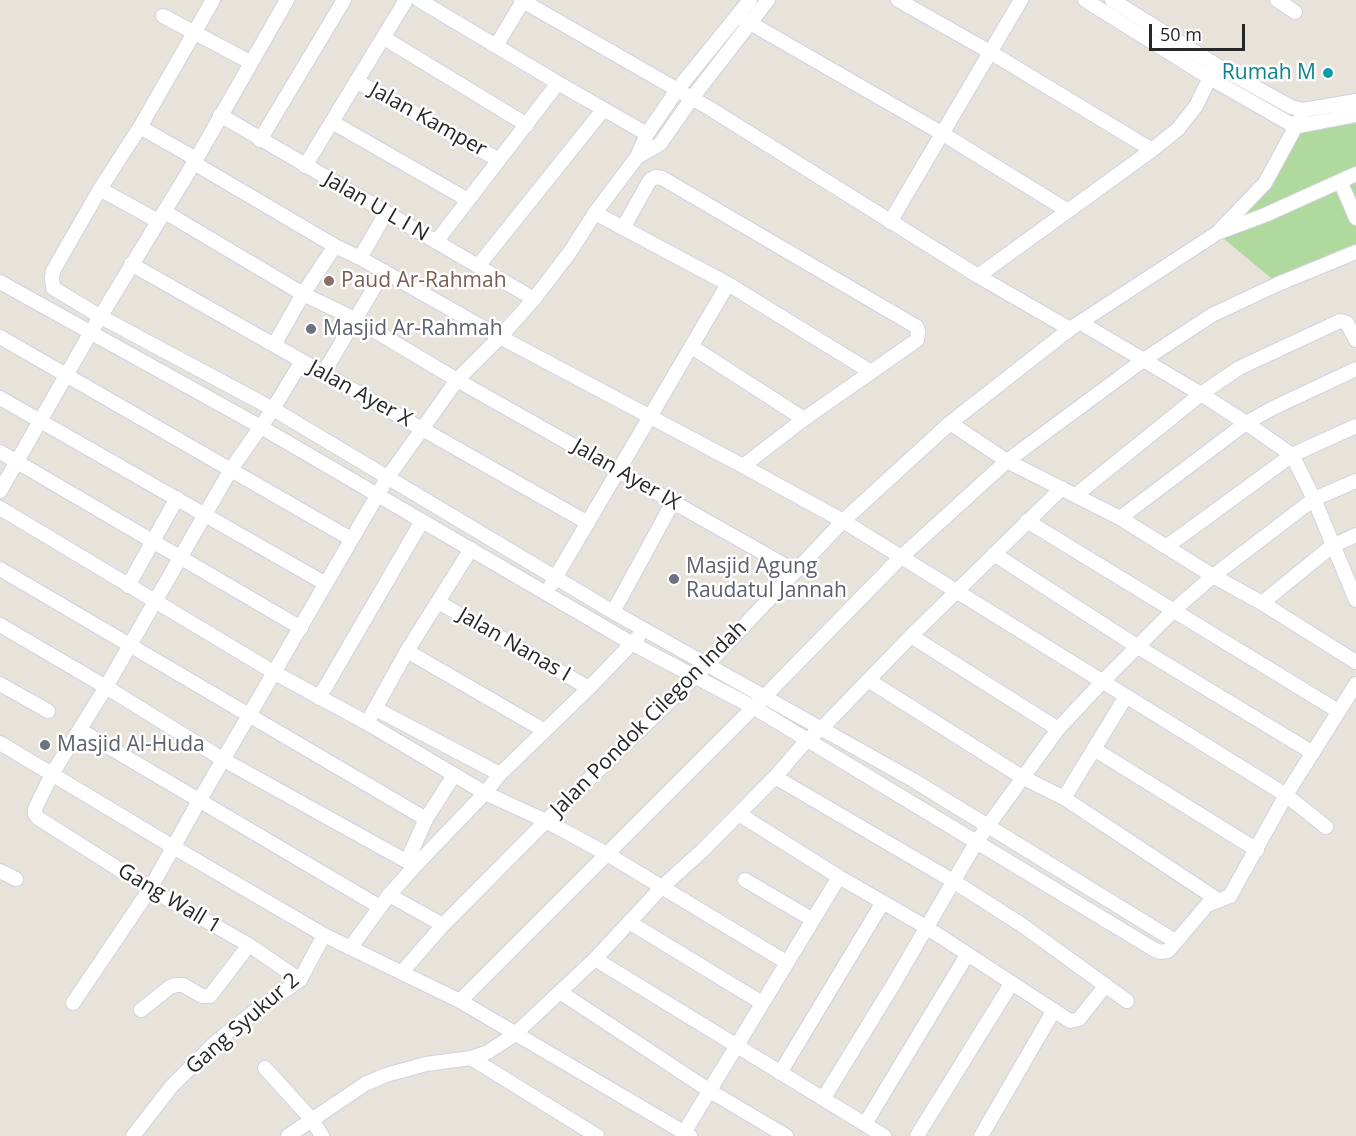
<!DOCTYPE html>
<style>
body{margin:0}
#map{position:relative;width:1356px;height:1136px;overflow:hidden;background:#e8e3da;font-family:"Open Sans",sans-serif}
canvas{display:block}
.scale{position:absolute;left:1149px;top:24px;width:96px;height:27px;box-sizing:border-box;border:3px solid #272727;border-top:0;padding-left:8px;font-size:18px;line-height:21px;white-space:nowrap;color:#272727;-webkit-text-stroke:4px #fff;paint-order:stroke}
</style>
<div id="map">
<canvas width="1356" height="1136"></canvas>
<div class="scale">50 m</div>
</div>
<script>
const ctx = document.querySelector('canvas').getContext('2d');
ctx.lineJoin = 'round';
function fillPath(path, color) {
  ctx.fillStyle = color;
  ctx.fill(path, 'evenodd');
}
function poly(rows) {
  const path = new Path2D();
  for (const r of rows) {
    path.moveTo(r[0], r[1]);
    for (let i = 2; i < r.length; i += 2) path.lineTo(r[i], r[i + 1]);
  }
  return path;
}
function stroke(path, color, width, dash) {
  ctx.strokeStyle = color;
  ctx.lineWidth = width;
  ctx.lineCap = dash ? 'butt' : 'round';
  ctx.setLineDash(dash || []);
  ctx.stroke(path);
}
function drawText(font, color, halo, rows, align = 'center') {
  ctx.font = font + ' "Open Sans",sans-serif';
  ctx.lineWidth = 5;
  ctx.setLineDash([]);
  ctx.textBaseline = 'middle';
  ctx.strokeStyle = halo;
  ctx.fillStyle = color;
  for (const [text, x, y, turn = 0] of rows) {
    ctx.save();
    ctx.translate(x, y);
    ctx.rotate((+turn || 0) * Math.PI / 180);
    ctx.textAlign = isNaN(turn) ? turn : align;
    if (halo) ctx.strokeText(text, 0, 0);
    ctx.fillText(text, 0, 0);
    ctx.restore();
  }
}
fillPath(poly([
 [1356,101,1356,252,1278,284,1217,233,1265,183,1303,110]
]), '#afd99d');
const minor = poly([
 [419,0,558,83,647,134],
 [521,0,709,108,978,276,1070,329],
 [898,0,990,52,1152,150],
 [1085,0,1210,78,1287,122,1298,126,1356,115],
 [1112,0,1216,65,1291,107,1303,110,1356,101],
 [1277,0,1295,12],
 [163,16,250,62],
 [738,16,943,134,1068,211],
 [384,38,527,125],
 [496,46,523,1],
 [356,81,499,160],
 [220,115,534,299],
 [332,122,468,200],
 [140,127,196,159],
 [260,140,344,0],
 [637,157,660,144,692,98,768,0],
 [194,163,335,246,360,258,500,337,743,466,843,521,1286,795,1326,827],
 [305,166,406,0],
 [1340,181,1356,218],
 [100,189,140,127,213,0],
 [165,212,303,294,355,319,457,380,795,571],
 [595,213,728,284,871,372],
 [158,221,100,189,53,271,52,277,53,288,101,317,273,409,613,612,913,780,1175,941],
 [890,222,1021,0],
 [623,228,650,180,656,177,662,178,917,327,918,332,917,340,804,419,743,466],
 [1220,230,1265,183,1301,117],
 [436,242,558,83],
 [360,258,386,213],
 [131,264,588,523],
 [478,266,603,110],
 [978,276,1152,150,1178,129,1196,106,1216,65],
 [0,282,261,427,633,644,753,707,1155,950,1161,952,1168,951,1207,905,1230,896,1286,795,1356,684],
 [1081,323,1201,394,1246,423,1292,455,1314,499,1356,600],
 [0,337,351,539],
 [274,345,303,294,335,246],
 [692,347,804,419],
 [324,372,384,271],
 [0,398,326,584],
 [950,423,1007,461,1120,518,1213,576,1262,603,1356,662],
 [0,452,301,628],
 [0,491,91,332,194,163,287,0],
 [1076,495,1201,394,1239,368,1340,321,1347,323,1356,340],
 [0,508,275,673,367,723,485,793,546,821,607,854,786,962],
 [1120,518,1246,423,1273,408,1356,369],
 [1027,521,1338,711],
 [1166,547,1292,455,1356,426],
 [994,554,1138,647,1313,753],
 [0,569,426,819],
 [551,585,728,284],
 [128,586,177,498],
 [438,602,589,688],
 [1262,603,1332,546,1356,535],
 [613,612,673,502],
 [0,625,106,687,224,760,415,866],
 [911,636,1058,729],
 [407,651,545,731],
 [868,680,1022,777,1064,798,1218,900],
 [0,684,48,711],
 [319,698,422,521],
 [376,709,500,774],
 [367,723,407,651,471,549],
 [80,730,380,907],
 [0,743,175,848,324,935,460,1001,690,1136],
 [1094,749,1257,850],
 [775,777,953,881,1022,925,1127,1001],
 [1064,798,1125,698],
 [739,814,839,877,926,927,1070,1021,1079,1019,1106,985],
 [407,861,426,819,454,775],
 [0,871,16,879],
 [745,880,813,920],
 [389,895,443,925],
 [629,922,762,1003],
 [350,948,389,895,415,866,485,793,500,774,589,688,638,637],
 [595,959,884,1136],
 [402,972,443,925,546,821,707,665,843,521,950,423,1070,329,1217,233,1265,215,1356,174],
 [300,980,249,945,150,889,38,818,35,814,35,809,52,774,106,687,230,471,273,409,302,361],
 [560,992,710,1091,786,1136],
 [460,1001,765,696,900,558,1007,461,1142,361,1212,315,1278,284,1356,252],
 [73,1003,150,889,199,801,388,477,457,380,500,337,534,299,570,252,595,213,637,157,647,134,677,90,750,0],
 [141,1010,170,987,176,985,183,985,202,996,210,996,249,945],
 [471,1058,597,1136],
 [265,1068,313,1121,322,1136],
 [780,1073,883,902],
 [823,1099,893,985,977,841,1058,729,1101,683,1174,610,1213,576,1314,499,1356,481],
 [865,1124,967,955],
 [133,1136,171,1087,216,1042,255,1011,300,980,324,935],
 [288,1136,365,1084,386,1075,426,1064,471,1058,488,1052,514,1035,595,959,662,887,703,850,775,777,807,740,822,728,911,636,1062,488],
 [682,1136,839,877],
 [917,1136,1011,984],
 [981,1136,1054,1010]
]);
stroke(minor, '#d0d2df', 16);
stroke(minor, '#fff', 14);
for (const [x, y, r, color] of [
 [1328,73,6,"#0f9aa8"],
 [329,281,6,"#8d6e63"],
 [311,329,6,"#6b7280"],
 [674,579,6,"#6b7280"],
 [45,745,6,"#6b7280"]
]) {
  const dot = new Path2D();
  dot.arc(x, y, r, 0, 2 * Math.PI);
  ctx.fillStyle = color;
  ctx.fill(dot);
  stroke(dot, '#fff', 2);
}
drawText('21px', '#0d838f', '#fff', [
 ["Rumah M",1316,73]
], 'right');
drawText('21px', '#272727', '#fff', [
 ["Jalan Kamper",428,120,29],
 ["Jalan U L I N",376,207,30],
 ["Jalan Ayer X",360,394,29],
 ["Jalan Ayer IX",626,475,30],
 ["Jalan Nanas I",514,645,30],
 ["Jalan Pondok Cilegon Indah",649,719,-45],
 ["Gang Wall 1",169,899,31],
 ["Gang Syukur 2",243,1024,-41]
]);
drawText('21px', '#785e54', '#fff', [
 ["Paud Ar-Rahmah",341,281]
], 'left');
drawText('21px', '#5b616d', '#fff', [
 ["Masjid Ar-Rahmah",323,329],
 ["Masjid Agung",686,567],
 ["Raudatul Jannah",686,591],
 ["Masjid Al-Huda",57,745]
], 'left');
</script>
